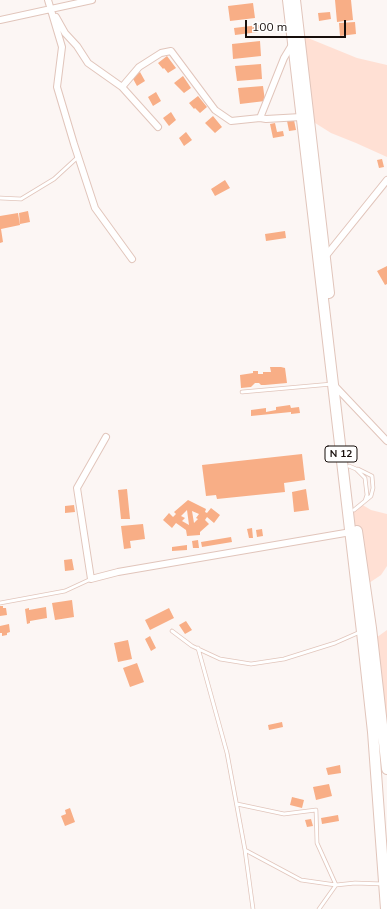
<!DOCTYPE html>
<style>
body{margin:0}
#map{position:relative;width:387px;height:909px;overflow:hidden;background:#fcf6f4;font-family:Mulish,sans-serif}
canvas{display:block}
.scale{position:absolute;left:245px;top:20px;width:101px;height:18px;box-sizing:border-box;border:2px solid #170e0b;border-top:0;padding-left:5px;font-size:12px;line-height:14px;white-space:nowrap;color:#170e0b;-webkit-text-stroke:3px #fff;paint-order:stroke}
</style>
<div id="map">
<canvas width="387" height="909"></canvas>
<div class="scale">100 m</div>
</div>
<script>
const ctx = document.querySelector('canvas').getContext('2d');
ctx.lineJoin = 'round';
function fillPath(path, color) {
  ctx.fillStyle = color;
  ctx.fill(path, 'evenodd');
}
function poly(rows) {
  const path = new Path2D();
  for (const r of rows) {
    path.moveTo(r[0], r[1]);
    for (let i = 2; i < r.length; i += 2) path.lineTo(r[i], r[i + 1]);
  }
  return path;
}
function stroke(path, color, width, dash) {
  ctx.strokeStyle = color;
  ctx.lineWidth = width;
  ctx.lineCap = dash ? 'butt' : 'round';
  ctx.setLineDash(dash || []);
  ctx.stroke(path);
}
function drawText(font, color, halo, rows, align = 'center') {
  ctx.font = font + ' Mulish,sans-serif';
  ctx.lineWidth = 3;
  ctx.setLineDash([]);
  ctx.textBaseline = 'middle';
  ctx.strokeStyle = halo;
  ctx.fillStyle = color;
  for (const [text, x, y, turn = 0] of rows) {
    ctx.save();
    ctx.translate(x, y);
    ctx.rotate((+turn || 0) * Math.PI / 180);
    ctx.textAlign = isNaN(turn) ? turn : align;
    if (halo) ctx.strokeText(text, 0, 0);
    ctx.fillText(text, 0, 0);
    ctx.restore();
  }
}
fillPath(poly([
 [303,36,357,58,387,65,387,157,356,143,331,133,304,116],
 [361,504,371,510,387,514,387,566,381,575,360,589,351,512],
 [387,630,387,732,366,645]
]), '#ffe0d4');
fillPath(poly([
 [335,0,351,0,353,20,337,22],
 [253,3,255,18,230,21,228,6],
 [330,12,331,19,319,21,318,13],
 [355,22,356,34,340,36,339,23],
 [259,25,259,32,235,35,234,28],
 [260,41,261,56,233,59,232,44],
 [167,56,176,68,168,73,164,68,163,69,158,63],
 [261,64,262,79,237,81,235,66],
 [140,72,145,81,137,86,132,77],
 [183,76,191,88,184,93,174,83],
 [263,86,265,101,240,104,238,88],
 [156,92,161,101,153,106,148,97],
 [198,96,207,107,200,113,195,108,194,109,189,103],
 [171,112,176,120,169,126,163,118],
 [213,116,222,127,215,133,205,123],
 [294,120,296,130,289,131,287,121],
 [275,123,277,132,283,131,284,136,273,138,270,124],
 [186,132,192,140,184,146,179,138],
 [382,159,384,167,379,168,377,160],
 [225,180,230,188,215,196,211,189],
 [28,211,30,222,20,224,19,213],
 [18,213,20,225,1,229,3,242,0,243,0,216],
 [285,231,286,238,266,241,265,234],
 [387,266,387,284,385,285,377,271],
 [270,367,281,367,285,368,287,383,265,385,261,385,259,383,255,383,251,387,241,388,240,375,253,373,253,371,258,371,258,374,263,374,263,372,271,372],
 [290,405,291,408,299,407,300,413,291,414,291,412,251,416,251,410,266,408,266,412,276,410,276,407],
 [302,454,305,480,284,483,285,492,217,499,216,495,206,496,202,465],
 [127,489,130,519,121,519,118,490],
 [306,489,309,510,294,512,292,492],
 [188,500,206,509,205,512,207,513,211,508,220,515,214,523,207,517,205,520,209,524,200,532,200,535,187,536,186,530,176,523,172,528,163,520,169,513,173,517,176,514,174,512],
 [187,510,189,525,182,521,185,518,181,516],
 [192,511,199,514,196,518,198,519,194,523],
 [74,505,75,512,65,513,65,506],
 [143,524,145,539,130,541,131,548,124,549,121,526],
 [252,528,253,538,249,538,247,529],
 [262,529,263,536,257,537,256,530],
 [231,537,232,542,202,547,201,542],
 [198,540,199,548,193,548,192,541],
 [187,545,187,550,172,551,172,547],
 [72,559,74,570,65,571,64,560],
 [72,600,74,617,55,620,52,603],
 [0,606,3,606,3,608,6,608,7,615,0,616],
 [46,607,47,618,30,621,30,623,27,624,25,609,29,608,29,610],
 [169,608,174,618,150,630,145,620],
 [186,621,192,630,185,634,179,625],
 [9,624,10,632,7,633,7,635,2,636,2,633,0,633,0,626],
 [150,636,156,648,151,651,145,639],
 [128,640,132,659,118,662,114,643],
 [137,663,144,682,130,687,123,668],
 [282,722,283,727,269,730,268,725],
 [340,765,341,773,328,775,326,768],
 [329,784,332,796,316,800,313,787],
 [292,797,304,800,302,808,290,805],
 [70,808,75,822,65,826,61,816,66,814,65,810],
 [338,815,339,821,322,824,321,818],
 [311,819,313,826,307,827,305,820]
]), '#f8ae86');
const lane = poly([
 [0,198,21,199,54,179,78,157],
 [242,392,332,384],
 [349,466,356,469,365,478,367,495,365,501,354,510],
 [358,469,372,476,373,488,371,496,365,501],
 [0,603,65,591,91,579],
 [172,631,192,646,220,659,251,664,284,659,335,643,360,632],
 [198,648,227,753,245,850,301,880,336,885,355,883,383,884],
 [237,804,284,814,316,810,317,843,336,885,319,909],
 [245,850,253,909]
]);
const street = poly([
 [48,0,62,47,57,87,74,144,95,208,132,259],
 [56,17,65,33,77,46,88,63,122,87,158,127],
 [0,20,92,0],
 [122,87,139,67,161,53,171,51,215,110,231,121,260,118,266,119,301,117],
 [260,118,284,58,293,43],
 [325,257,387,180],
 [333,384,387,441],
 [106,437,77,488,91,579,118,572,351,532]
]);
const primary = poly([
 [288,0,362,632,373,732,386,909],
 [295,0,329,293],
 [357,531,371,628,387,769]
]);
stroke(lane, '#e1c5bb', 4.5);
stroke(street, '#e1c5bb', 8);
stroke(primary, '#e1c5bb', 12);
stroke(lane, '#fff', 3);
stroke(street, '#fff', 6);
stroke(primary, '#fff', 10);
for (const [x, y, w] of [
 [341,454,32]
]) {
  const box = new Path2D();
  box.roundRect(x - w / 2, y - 8, w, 16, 3);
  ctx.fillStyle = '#fff';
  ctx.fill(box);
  stroke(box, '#170e0b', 1);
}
drawText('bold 10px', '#170e0b', null, [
 ["N 12",341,454]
]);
</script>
